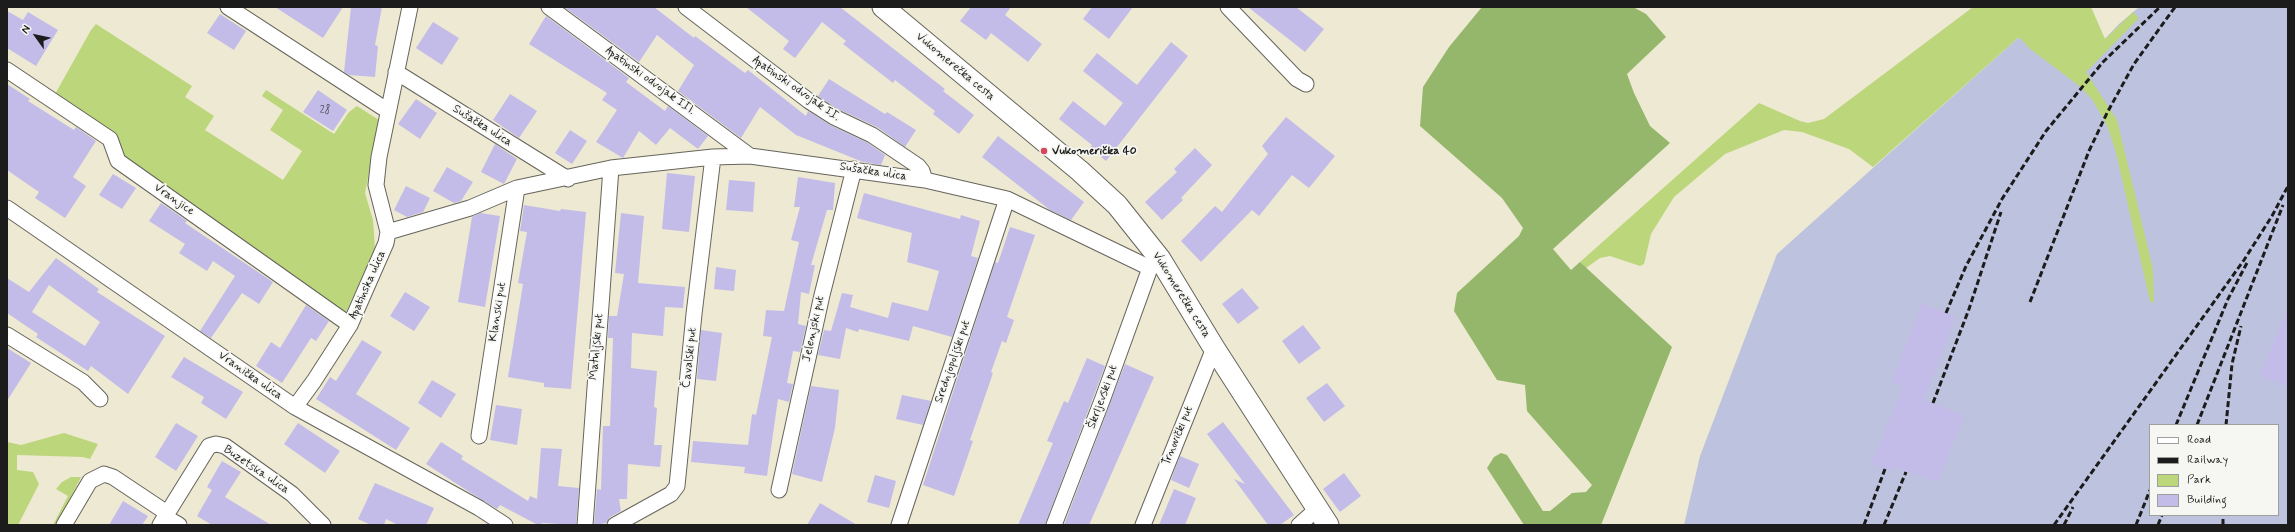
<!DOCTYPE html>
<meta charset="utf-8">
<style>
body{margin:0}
#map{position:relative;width:2295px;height:532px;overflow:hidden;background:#eee9d2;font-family:Mynerve,sans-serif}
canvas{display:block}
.frame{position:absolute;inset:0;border:8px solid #1c1c1c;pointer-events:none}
.legend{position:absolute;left:2149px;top:424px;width:130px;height:92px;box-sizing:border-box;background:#f6f6f2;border:1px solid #9f9f9c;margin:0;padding:5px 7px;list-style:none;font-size:12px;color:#1c1c1c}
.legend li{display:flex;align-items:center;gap:8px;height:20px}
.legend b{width:20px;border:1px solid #9f9f9c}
.north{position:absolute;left:16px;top:16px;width:40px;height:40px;-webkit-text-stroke:3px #f6f6f2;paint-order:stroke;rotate:303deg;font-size:11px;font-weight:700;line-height:16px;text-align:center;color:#1c1c1c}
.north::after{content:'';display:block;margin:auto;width:14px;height:18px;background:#1c1c1c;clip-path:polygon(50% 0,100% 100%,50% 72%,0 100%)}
</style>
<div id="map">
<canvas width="2295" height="532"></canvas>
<div class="frame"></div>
<ul class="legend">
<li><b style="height:5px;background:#fff"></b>Road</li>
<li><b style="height:5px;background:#1c1c1c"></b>Railway</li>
<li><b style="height:11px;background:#bbd67b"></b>Park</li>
<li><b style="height:11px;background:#c4bce8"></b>Building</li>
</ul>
<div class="north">N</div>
</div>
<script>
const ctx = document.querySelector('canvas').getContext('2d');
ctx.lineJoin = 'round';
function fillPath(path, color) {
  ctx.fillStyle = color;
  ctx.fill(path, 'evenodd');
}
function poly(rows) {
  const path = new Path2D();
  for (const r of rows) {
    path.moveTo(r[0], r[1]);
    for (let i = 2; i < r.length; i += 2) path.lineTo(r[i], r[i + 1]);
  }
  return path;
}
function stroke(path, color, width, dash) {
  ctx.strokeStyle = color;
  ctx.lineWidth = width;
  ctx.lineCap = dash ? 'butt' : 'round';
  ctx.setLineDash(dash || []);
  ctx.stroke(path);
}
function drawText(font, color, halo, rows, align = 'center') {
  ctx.font = font + ' Mynerve,sans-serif';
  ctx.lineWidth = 3.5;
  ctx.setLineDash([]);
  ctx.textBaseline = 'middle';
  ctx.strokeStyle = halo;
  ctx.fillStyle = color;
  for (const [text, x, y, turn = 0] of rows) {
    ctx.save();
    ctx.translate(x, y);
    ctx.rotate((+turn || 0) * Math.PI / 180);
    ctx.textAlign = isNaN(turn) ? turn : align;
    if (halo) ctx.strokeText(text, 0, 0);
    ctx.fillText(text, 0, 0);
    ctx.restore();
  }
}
fillPath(poly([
 [2139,7,2288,7,2288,525,1684,525,1700,456,1777,254,2019,37,2074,71,2119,24],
 [2150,425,2278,425,2278,515,2150,515]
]), '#bdc3de');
fillPath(poly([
 [1973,7,2091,7,2105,39,2133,12,2139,18,2086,72,2117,120,2153,269,2154,303,2150,301,2116,153,2107,125,2092,99,2078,85,2029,48,2019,37,1873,167,1849,149,1802,132,1784,130,1725,154,1674,197,1651,234,1644,264,1640,266,1610,256,1600,258,1586,268,1580,262,1759,103,1800,121,1808,123,1824,119],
 [96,24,192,86,185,97,214,116,205,130,283,180,302,151,270,130,283,110,262,96,266,90,334,134,349,112,357,106,379,120,365,193,373,220,375,249,345,314,123,160,54,96,91,30],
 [64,433,98,444,90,459,83,457,17,455,17,470,33,472,39,484,18,525,7,525,7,442,21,445],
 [71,477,81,477,57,525,53,525,68,496,56,489,62,482]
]), '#bbd67b');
fillPath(poly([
 [1482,7,1633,7,1646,14,1666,37,1627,74,1634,93,1650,126,1670,143,1553,249,1571,270,1580,262,1672,347,1601,525,1524,525,1487,468,1494,457,1501,453,1507,455,1543,511,1550,511,1572,493,1586,492,1592,485,1527,411,1525,385,1497,380,1454,311,1457,293,1519,236,1523,228,1502,198,1420,126,1423,87,1449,47]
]), '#94b76b');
fillPath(poly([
 [275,7,343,7,323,38],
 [351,7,382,7,375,45,378,46,375,77,349,75,344,72],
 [564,7,654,7,694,38,695,36,745,73,748,70,806,116,808,111,830,125,868,143,885,155,881,165,863,162,796,135,760,107,741,138,678,91,694,65,657,35,639,62],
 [746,7,840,7,945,89,943,91,974,115,959,134,933,114,935,111,895,80,893,83,843,44,846,41,822,22,795,58,783,49,789,41],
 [971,7,1011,7,1005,15,1042,44,1028,62,991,33,986,40,960,21],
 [1092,7,1133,7,1109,39,1083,19],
 [1248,7,1296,7,1324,29,1305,52],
 [7,11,23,20,28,12,58,30,36,66,7,48],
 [220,14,246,31,234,50,207,33],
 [546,16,629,78,626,82,665,111,668,106,708,136,698,149,670,128,656,145,639,131,623,158,596,142,617,110,602,100,607,93,529,44],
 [433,22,459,38,442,65,416,48],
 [1171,42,1188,56,1106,161,1090,148,1092,145,1059,119,1073,101,1105,126,1123,103,1083,71,1097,53,1137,85],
 [829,79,885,114,887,112,916,130,905,147,877,127,838,109,818,96],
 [7,84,30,99,28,101,74,130,76,127,96,141,73,177,86,186,65,218,35,198,39,192,7,170],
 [318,90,347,110,333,131,303,112],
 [510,94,537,111,519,138,493,120],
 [416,99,437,113,420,139,398,124],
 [1286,117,1335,156,1309,188,1292,175,1259,216,1252,210,1201,262,1181,241,1215,206,1222,212,1268,154,1262,146],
 [570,130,587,141,572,164,555,153],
 [998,136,1084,202,1071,220,1050,210,982,157],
 [495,144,517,159,504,184,481,172],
 [1195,148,1212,165,1181,198,1183,200,1162,220,1145,202,1177,172,1174,169],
 [447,167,473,182,461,201,454,203,433,191],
 [667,173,695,176,689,232,662,229],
 [113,174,136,188,122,209,99,195],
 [798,177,835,183,833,210,827,210,811,265,815,265,809,294,801,292,798,324,806,326,800,352,793,351,787,383,793,384,789,402,778,399,767,476,744,473,745,467,691,462,693,441,748,445,752,414,756,415,772,337,763,336,766,310,784,311,799,242,791,240,800,207,794,207],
 [729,180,755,182,753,212,726,210],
 [406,186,430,198,423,212,407,217,394,210],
 [864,193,960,219,961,215,980,221,971,256,978,258,952,337,913,326,909,341,859,329,858,332,846,328,840,359,818,355,824,330,831,331,842,293,853,295,850,307,888,318,892,302,928,311,939,271,907,262,912,233,857,218],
 [161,203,187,221,185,223,273,282,259,304,242,293,211,338,200,331,235,276,213,261,207,271,179,253,185,244,149,221],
 [524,205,560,211,561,209,586,212,571,389,544,387,544,383,508,377,523,284,518,283,527,232,520,231],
 [480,213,500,216,485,307,458,302,472,217],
 [621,213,644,216,638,283,685,287,683,308,665,307,663,336,632,333,631,368,657,371,654,407,657,408,654,445,662,445,660,467,628,464,627,499,619,499,621,511,610,517,606,523,594,525,597,489,601,490,603,426,610,426,613,338,608,338,609,316,617,316,624,274,615,273],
 [1010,227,1035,235,1007,317,1014,320,1006,343,1002,341,991,372,993,373,970,440,973,441,954,496,923,485,995,262,998,263],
 [56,258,99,289,97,292,165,336,128,394,91,366,88,371,36,337,38,334,7,313,7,278,29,292],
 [49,285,100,322,85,346,32,312],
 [716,267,736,270,734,291,714,289],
 [1242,288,1259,308,1238,324,1222,304],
 [405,292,430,307,414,331,390,316],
 [1922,303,1956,317,1924,400,1964,415,1938,482,1894,467,1893,472,1871,464,1903,386,1891,382],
 [306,305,329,321,316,341,311,338,282,383,256,366,271,342,280,348],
 [2287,308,2288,308,2288,387,2260,376],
 [1303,325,1321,348,1299,364,1282,341],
 [701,330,722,333,716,381,697,379],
 [362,340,382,352,356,394,410,428,396,450,316,399,330,377,336,381],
 [7,348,31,363,7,401],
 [184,357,243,392,226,419,201,403,204,397,171,377],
 [1087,358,1105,366,1045,525,1018,525,1053,443,1047,441,1064,401,1068,403],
 [1125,364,1154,377,1089,525,1064,525],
 [432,380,456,394,441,418,418,403],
 [1327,383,1345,406,1324,422,1306,398],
 [811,386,839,390,835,428,822,482,792,474],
 [902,395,931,401,923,425,896,419],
 [496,405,522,409,517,445,490,440],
 [1223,422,1294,515,1280,525,1268,525,1234,479,1245,484,1207,434],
 [176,423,198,436,176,471,155,457],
 [298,423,340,451,325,473,284,444],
 [441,442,463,456,461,459,528,501,530,496,537,499,541,448,562,449,558,486,579,488,576,525,543,523,538,525,500,505,497,509,471,493,426,464],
 [1180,456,1199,464,1189,488,1171,480],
 [222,461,241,472,225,497,271,525,212,525,197,516,212,490,207,487],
 [1344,473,1361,496,1340,512,1323,489],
 [875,475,896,481,889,508,867,502],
 [375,483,434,508,426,525,398,525,386,519,384,525,371,525,358,519],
 [1174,489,1196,498,1185,525,1159,525],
 [123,501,148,516,142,525,109,525],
 [820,503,857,525,807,525]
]), '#c4bce8');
const street = poly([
 [228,7,388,111],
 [549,7,750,156],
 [686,7,809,101,834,117,872,135,918,166,922,171,925,180],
 [1228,7,1297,79,1306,84],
 [7,70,110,139,118,161,350,325],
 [396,72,568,179],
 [7,208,295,407,479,508,505,525],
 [388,232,470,208,517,188,611,168,713,157,750,156,925,180,1007,199,1150,268,1160,259],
 [7,335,83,382,100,399],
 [295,407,314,381,350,325,386,243,388,232,376,185,379,157,410,7],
 [479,436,517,188],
 [779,490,822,295,854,169],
 [165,517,179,525],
 [64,525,90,481,104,474,113,477,167,513],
 [160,525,209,446,216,444,225,446,292,494,323,525],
 [585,525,611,168],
 [615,525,671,494,677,486,694,314,713,157],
 [899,525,1007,199],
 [1054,525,1103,398,1150,268],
 [1143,525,1214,348],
 [1299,525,1317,509]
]);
const secondary = poly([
 [883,7,1080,171,1117,205,1160,259,1214,348,1328,525]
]);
stroke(street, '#66645c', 17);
stroke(secondary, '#66645c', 23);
stroke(street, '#fff', 15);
stroke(secondary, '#fff', 21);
stroke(poly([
 [2030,302,2089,151,2107,113,2134,64,2175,7],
 [1946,313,1966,266,2002,199,2046,131,2103,62,2160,7],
 [1933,403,1969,309,2001,212],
 [2176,425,2228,299,2248,261],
 [2197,425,2283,205],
 [2226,425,2232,364,2241,326],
 [1864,525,1885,469],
 [1884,525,1906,472],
 [2054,525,2244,260,2272,216,2288,186],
 [2064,525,2073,507],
 [2136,525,2150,490],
 [2158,525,2162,515],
 [2223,525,2223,515]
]), '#1c1c1c', 3, [6, 3]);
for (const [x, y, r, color] of [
 [1044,151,4,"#d1495b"]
]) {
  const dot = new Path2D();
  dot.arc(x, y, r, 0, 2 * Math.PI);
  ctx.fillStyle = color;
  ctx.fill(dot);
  stroke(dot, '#f6f6f2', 1.5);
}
drawText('10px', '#46444f', null, [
 ["28",325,111]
]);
drawText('12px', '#1c1c1c', '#f6f6f2', [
 ["Vukomerečka cesta",955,67,40],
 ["Apatinski odvojak III.",650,81,36],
 ["Apatinski odvojak II.",796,89,35],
 ["Sušačka ulica",482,126,32],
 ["Sušačka ulica",873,172,9],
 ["Vranjice",174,200,35],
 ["Apatinska ulica",368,285,-66],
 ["Vukomerečka cesta",1181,295,58],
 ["Klanski put",498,312,-81],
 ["Jelenjski put",814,329,-78],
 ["Matuljski put",597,347,-85],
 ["Čavalski put",690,358,-84],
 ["Srednjopoljski put",953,362,-71],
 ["Vranička ulica",250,376,35],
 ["Škrljevski put",1103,397,-70],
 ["Trnovički put",1178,436,-68],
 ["Buzetska ulica",256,470,34]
]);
drawText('bold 12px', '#1c1c1c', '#f6f6f2', [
 ["Vukomerička 40",1052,151]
], 'left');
</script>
